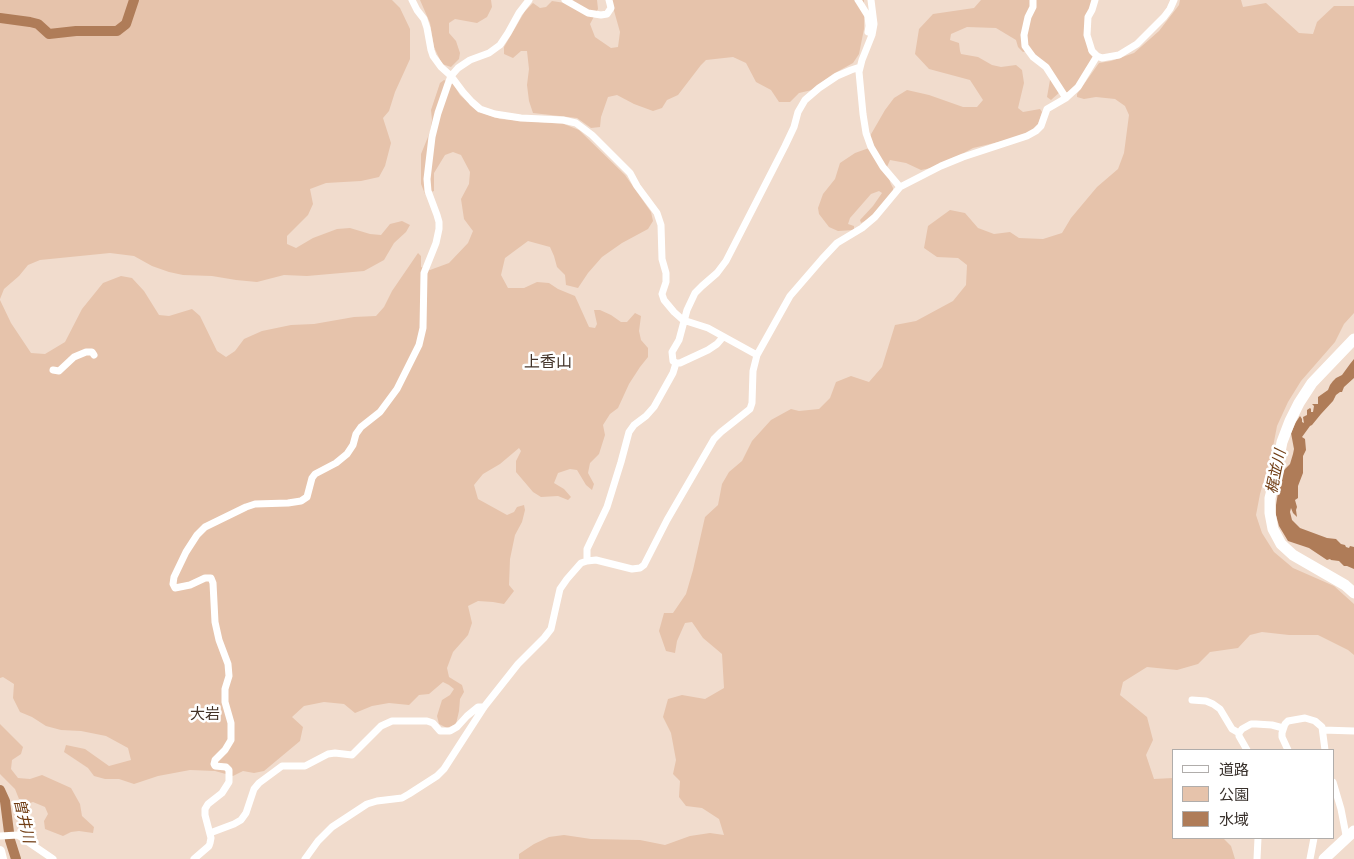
<!DOCTYPE html>
<meta charset="utf-8">
<style>
body{margin:0}
#map{position:relative;width:1354px;height:859px;overflow:hidden;background:#f1dccd;font-family:Roboto,"Noto Sans JP",sans-serif}
canvas{display:block}
.legend{position:absolute;left:1172px;top:749px;width:162px;height:90px;box-sizing:border-box;background:#fff;border:1px solid #b0adab;margin:0;padding:6px 9px;list-style:none;font-size:15px;color:#39312c}
.legend li{display:flex;align-items:center;gap:10px;height:25px}
.legend b{width:25px;border:1px solid #b0adab}
</style>
<div id="map">
<canvas width="1354" height="859"></canvas>
<ul class="legend">
<li><b style="height:6px;background:#fff"></b>道路</li>
<li><b style="height:14px;background:#e6c3ab"></b>公園</li>
<li><b style="height:14px;background:#af7c58"></b>水域</li>
</ul>
</div>
<script>
const ctx = document.querySelector('canvas').getContext('2d');
ctx.lineJoin = 'round';
function fillPath(path, color) {
  ctx.fillStyle = color;
  ctx.fill(path, 'evenodd');
}
function poly(rows) {
  const path = new Path2D();
  for (const r of rows) {
    path.moveTo(r[0], r[1]);
    for (let i = 2; i < r.length; i += 2) path.lineTo(r[i], r[i + 1]);
  }
  return path;
}
function stroke(path, color, width, dash) {
  ctx.strokeStyle = color;
  ctx.lineWidth = width;
  ctx.lineCap = dash ? 'butt' : 'round';
  ctx.setLineDash(dash || []);
  ctx.stroke(path);
}
function drawText(font, color, halo, rows, align = 'center') {
  ctx.font = font + ' Roboto,"Noto Sans JP",sans-serif';
  ctx.lineWidth = 5;
  ctx.setLineDash([]);
  ctx.textBaseline = 'middle';
  ctx.strokeStyle = halo;
  ctx.fillStyle = color;
  for (const [text, x, y, turn = 0] of rows) {
    ctx.save();
    ctx.translate(x, y);
    ctx.rotate((+turn || 0) * Math.PI / 180);
    ctx.textAlign = isNaN(turn) ? turn : align;
    if (halo) ctx.strokeText(text, 0, 0);
    ctx.fillText(text, 0, 0);
    ctx.restore();
  }
}
fillPath(poly([
 [0,0,392,0,400,8,410,29,410,59,395,92,389,111,383,118,391,143,385,166,379,177,361,181,326,183,310,189,313,204,308,215,287,236,287,244,296,248,313,238,337,229,350,228,370,234,381,235,390,224,402,221,410,225,406,232,394,243,384,260,364,271,307,276,284,275,257,282,236,280,212,276,183,275,169,272,152,266,134,256,110,253,40,260,28,265,19,276,4,289,0,299],
 [420,0,491,0,492,7,487,17,477,23,455,19,449,23,449,33,456,41,460,53,459,59,451,67,442,64,434,47,430,23],
 [574,0,597,0,598,9,590,24,595,37,611,48,618,47,620,32,611,0,864,0,864,29,859,54,853,63,833,74,812,90,799,93,790,102,779,102,771,90,756,82,746,63,733,57,706,60,701,65,678,95,667,100,662,108,653,111,634,104,617,95,608,97,601,117,600,127,591,128,577,118,533,113,529,101,527,85,529,69,527,51,521,51,513,58,504,54,504,47,525,11,533,3,540,8,546,7,552,1,565,3],
 [981,0,1092,0,1088,51,1094,58,1072,92,1060,92,1051,100,1047,97,1050,80,1049,69,1031,50,1023,52,1018,47,1016,40,996,28,967,27,951,34,950,40,959,43,960,51,961,54,978,57,992,65,1001,67,1016,65,1022,70,1024,83,1018,108,1023,112,1040,109,1042,112,1038,124,1030,132,1007,140,973,148,960,155,931,168,921,170,906,163,890,160,887,167,890,182,893,188,893,192,869,219,861,223,860,220,873,206,882,193,879,191,871,194,850,218,848,224,854,226,854,230,838,231,829,227,819,214,818,208,823,194,835,179,840,163,855,153,869,148,870,136,885,110,894,98,907,90,929,95,963,107,977,107,983,100,970,80,929,69,915,54,919,29,933,14,974,8],
 [1180,0,1241,0,1243,7,1266,3,1299,33,1313,34,1317,22,1334,6,1354,6,1354,313,1344,324,1335,342,1301,381,1288,402,1277,426,1272,452,1260,494,1256,515,1262,533,1274,552,1293,568,1334,586,1354,604,1354,655,1348,650,1318,635,1289,635,1262,632,1250,635,1238,648,1210,652,1198,664,1177,670,1147,667,1123,682,1120,695,1147,717,1153,740,1146,755,1154,779,1173,778,1173,838,1223,838,1231,846,1235,859,519,859,519,854,534,844,549,837,564,835,591,839,640,840,665,845,690,836,710,833,724,835,719,819,702,808,686,806,679,797,680,781,673,774,676,760,671,733,663,717,668,699,682,695,705,699,724,688,722,654,703,638,692,622,685,623,677,641,675,653,666,651,659,631,664,613,673,613,686,594,693,570,705,517,718,505,722,484,729,472,742,461,752,441,771,420,791,409,799,411,819,409,830,398,836,382,851,376,869,382,882,367,895,325,916,321,953,301,966,285,967,265,958,258,937,257,924,248,928,226,950,210,965,213,978,228,994,234,1010,232,1019,238,1043,239,1062,233,1071,218,1097,187,1118,169,1124,153,1129,115,1125,106,1115,99,1096,97,1084,99,1077,97,1077,94,1099,63,1111,61,1134,53,1159,31,1179,5],
 [444,80,453,84,460,95,477,111,500,119,564,124,579,130,625,175,651,212,653,221,648,229,622,243,602,257,588,273,578,288,566,285,565,275,557,267,554,256,550,247,528,241,505,258,501,275,508,288,524,288,537,282,549,283,558,289,575,296,589,327,595,328,597,324,594,310,600,310,611,315,621,322,627,322,635,313,641,316,639,331,641,340,648,348,648,357,640,367,629,384,618,408,610,414,603,425,605,435,599,454,590,463,588,473,594,484,592,490,586,485,577,470,570,469,558,473,554,483,564,489,571,497,568,500,558,496,541,497,533,492,516,472,516,461,521,451,519,448,500,464,483,474,474,485,478,499,507,515,514,512,517,507,524,505,525,510,522,522,515,535,510,559,509,585,514,591,504,604,493,602,478,601,468,606,472,623,468,635,453,652,447,668,449,677,462,685,464,692,460,699,459,711,456,724,447,728,439,724,437,716,442,700,450,695,454,689,449,685,443,682,429,694,419,695,409,705,389,703,372,706,355,713,344,704,324,702,304,706,292,717,303,727,300,741,264,771,254,773,243,771,233,776,215,771,190,770,158,776,134,784,119,779,105,779,94,776,88,768,64,752,66,745,85,749,109,766,131,760,128,748,106,736,81,731,61,730,46,726,32,717,20,712,13,698,14,684,3,677,0,678,0,300,11,323,31,353,45,354,65,342,82,309,103,283,121,276,132,278,144,291,159,315,169,316,192,309,200,316,217,351,226,357,235,351,244,339,262,331,291,325,314,324,354,317,376,316,384,307,392,291,418,253,421,256,421,267,430,270,449,263,468,243,473,231,464,219,461,199,469,184,470,172,461,155,453,152,445,155,434,173,434,191,425,194,421,184,421,154,430,132,432,120,431,110,440,83],
 [0,724,23,747,21,754,12,760,11,769,18,778,30,779,42,775,71,788,80,804,82,816,94,827,93,833,79,831,71,832,63,836,45,829,44,821,48,814,45,807,33,802,27,804,19,799,15,789,0,774]
]), '#e6c3ab');
fillPath(poly([
 [1354,359,1354,378,1344,387,1342,392,1340,392,1336,395,1333,401,1321,414,1312,425,1310,426,1302,437,1305,439,1306,450,1303,456,1303,473,1298,486,1298,498,1295,500,1297,507,1296,510,1297,517,1293,513,1291,508,1290,512,1292,520,1300,528,1327,538,1336,539,1341,544,1345,545,1346,547,1349,548,1350,546,1354,547,1354,569,1347,566,1344,566,1339,561,1331,560,1330,559,1327,560,1309,548,1288,541,1279,526,1276,515,1276,505,1278,493,1284,470,1290,464,1293,454,1294,449,1291,433,1296,422,1300,416,1302,419,1302,422,1304,423,1303,417,1307,415,1307,410,1310,408,1311,409,1311,412,1313,412,1314,406,1312,404,1318,404,1318,397,1328,390,1330,385,1333,381,1336,378,1342,375,1350,364]
]), '#af7c58');
stroke(poly([
 [0,18,30,22,38,24,49,34,76,31,117,31,126,24,134,0],
 [0,790,5,801,10,840,16,859]
]), '#af7c58', 10);
stroke(poly([
 [412,0,417,10,424,19,427,28,431,50,433,56,441,67,451,76,463,92,472,102,480,109,495,114,521,118,563,120,576,123,592,135,630,173,637,186,657,213,661,225,662,259,666,273,666,282,662,294,664,300,674,312,683,320,708,328,757,355],
 [565,0,588,13,601,15,607,14,611,8,609,0],
 [858,0,868,16,869,26,868,32],
 [871,0,874,24,872,35,862,60,859,72,863,114,866,133,871,147,883,167,900,187],
 [1033,0,1033,7,1028,17,1024,35,1025,46,1033,57,1046,67,1066,98],
 [1095,0,1092,10,1088,17,1087,35,1092,51,1097,56,1102,58,1119,55,1137,44,1164,17,1170,9,1174,0],
 [676,363,673,361,672,352,679,340,687,310,695,293,702,286,717,273,726,261,785,146,794,127,798,112,805,100,819,88,837,76,851,70,860,67],
 [676,363,680,363,708,350,717,344,723,337],
 [53,370,59,371,74,357,86,352,92,352,94,355],
 [587,561,587,549,607,507,621,462,629,432,634,425,646,416,654,407,673,373,676,363],
 [1192,700,1206,701,1213,704,1220,709,1232,729,1239,733],
 [1323,730,1354,731],
 [1247,750,1239,736,1239,733,1242,729,1251,724,1256,724,1272,725,1283,728],
 [1288,750,1282,737,1282,733,1285,724,1288,721,1305,718,1315,721,1322,727,1325,750],
 [1333,782,1341,809,1346,835,1347,837],
 [210,833,234,824,241,820,246,813,254,789,259,783,282,766,305,766,328,754,335,753,352,755,381,726,392,721,427,721,433,723,440,731,450,731,457,727,467,716,478,707,484,707],
 [0,836,18,835,53,859],
 [194,859,209,846,210,843,211,838,205,815,205,809,208,804,222,793,229,782,229,770,226,767,215,766,214,764,215,760,225,750,231,740,231,723,225,702,225,689,229,676,228,664,219,640,215,622,213,583,211,578,205,578,190,585,175,588,173,584,174,577,186,552,197,535,205,527,246,507,255,504,288,503,301,501,307,497,312,478,315,474,336,463,347,454,353,445,356,434,361,427,380,412,397,389,419,345,423,328,424,273,436,243,439,229,439,222,437,215,428,191,427,179,432,137,438,113,448,84,451,76,458,68,470,60,489,53,500,45,508,33,519,13,529,0],
 [305,859,318,841,332,827,367,804,377,801,402,798,409,794,437,776,444,769,484,707,518,664,544,638,551,629,560,589,567,579,581,563,587,561,596,560,632,569,640,568,644,565,667,520,714,439,721,432,750,409,752,403,753,371,757,355,790,296,822,259,837,243,862,228,875,217,900,187,941,166,963,157,1027,136,1036,131,1041,126,1047,109,1066,98,1078,87,1097,56],
 [1257,859,1258,838],
 [1310,859,1314,838]
]), '#fff', 7);
stroke(poly([
 [0,851,2,859]
]), '#fff', 10);
stroke(poly([
 [1354,339,1312,383,1299,403,1290,421,1282,442,1274,482,1270,498,1270,513,1273,529,1281,544,1293,555,1345,585,1354,593],
 [1324,859,1354,831]
]), '#fff', 11);
drawText('italic 15px', '#713e15', '#fff', [
 ["梶並川",1277,472,-78],
 ["曽井川",23,821,77]
]);
drawText('15px', '#433328', '#fff', [
 ["大岩",205,715]
]);
drawText('16px', '#433328', '#fff', [
 ["上香山",548,363]
]);
</script>
